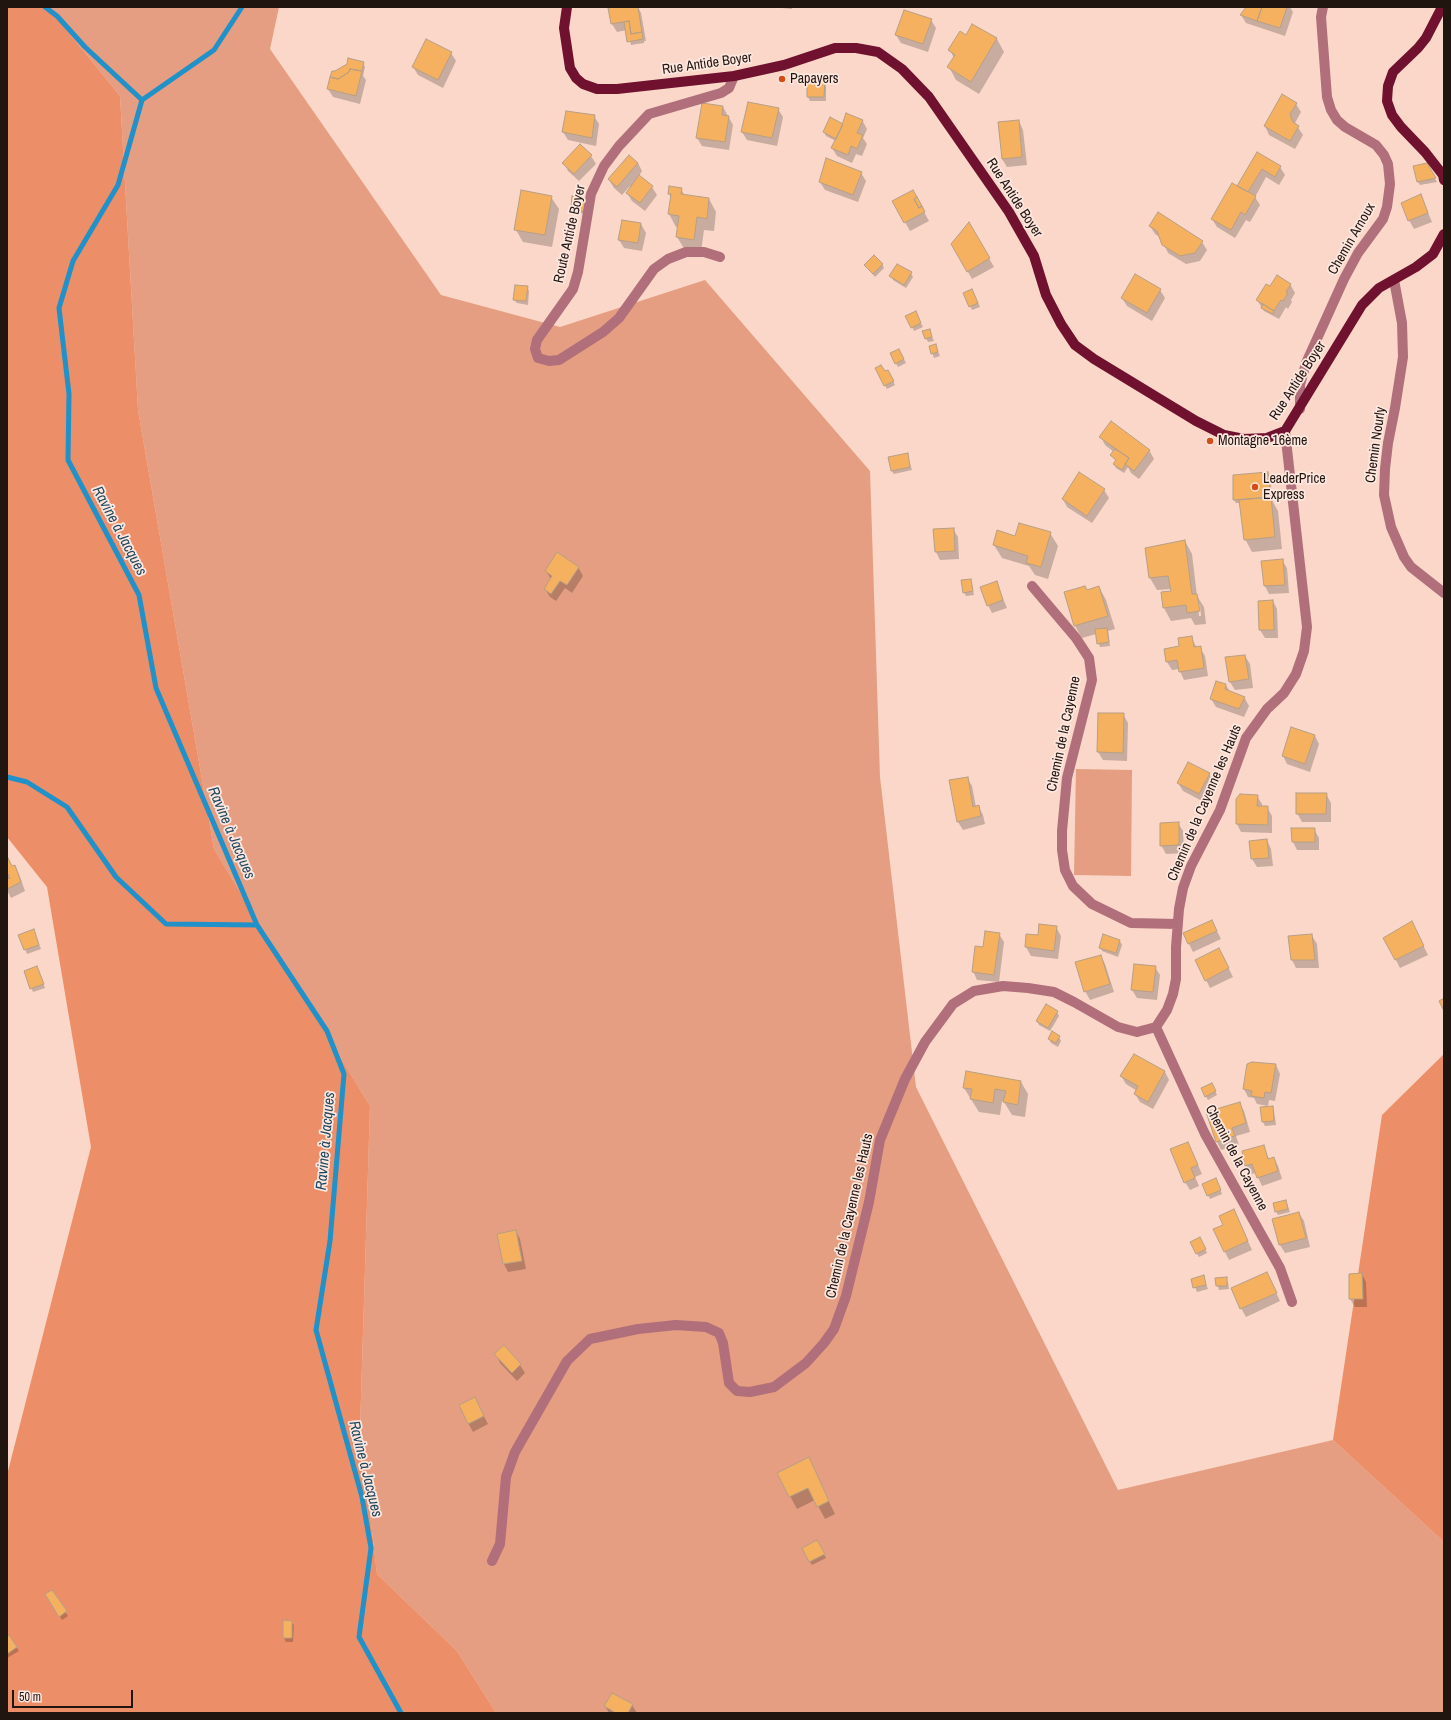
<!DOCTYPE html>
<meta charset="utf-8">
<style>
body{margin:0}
#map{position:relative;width:1451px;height:1720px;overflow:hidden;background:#fad7c8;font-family:"Archivo Narrow",sans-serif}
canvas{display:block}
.frame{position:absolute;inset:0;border:8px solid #211510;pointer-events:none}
.scale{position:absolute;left:12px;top:1690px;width:121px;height:18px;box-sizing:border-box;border:2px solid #211510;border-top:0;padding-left:5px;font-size:12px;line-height:14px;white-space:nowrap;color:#211510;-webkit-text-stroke:3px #fde7df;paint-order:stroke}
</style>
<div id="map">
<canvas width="1451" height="1720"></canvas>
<div class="frame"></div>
<div class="scale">50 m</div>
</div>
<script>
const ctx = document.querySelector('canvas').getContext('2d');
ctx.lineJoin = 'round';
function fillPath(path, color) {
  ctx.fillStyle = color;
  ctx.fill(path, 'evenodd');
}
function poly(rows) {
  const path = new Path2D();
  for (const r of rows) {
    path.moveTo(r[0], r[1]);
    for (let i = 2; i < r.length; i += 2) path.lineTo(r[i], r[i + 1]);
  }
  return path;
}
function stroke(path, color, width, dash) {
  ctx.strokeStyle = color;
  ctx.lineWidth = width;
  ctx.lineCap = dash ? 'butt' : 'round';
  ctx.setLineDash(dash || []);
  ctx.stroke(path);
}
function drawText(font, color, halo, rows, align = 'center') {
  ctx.font = font + ' "Archivo Narrow",sans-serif';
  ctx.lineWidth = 3.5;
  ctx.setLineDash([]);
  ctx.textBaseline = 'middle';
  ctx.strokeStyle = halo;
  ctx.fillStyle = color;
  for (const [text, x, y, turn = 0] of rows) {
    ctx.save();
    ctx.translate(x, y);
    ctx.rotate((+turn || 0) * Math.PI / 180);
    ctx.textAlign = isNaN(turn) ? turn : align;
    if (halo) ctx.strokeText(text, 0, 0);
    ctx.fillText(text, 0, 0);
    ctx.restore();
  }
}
fillPath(poly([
 [48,7,279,7,270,49,441,295,560,327,705,280,870,471,880,777,916,1087,1118,1490,1333,1440,1444,1542,1444,1713,496,1713,457,1651,377,1574,360,1429,370,1106,214,849,138,410,120,96],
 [1076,769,1132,770,1131,876,1074,875]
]), '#e59e81');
fillPath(poly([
 [7,7,48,7,120,96,138,410,214,849,370,1106,360,1429,377,1574,457,1651,496,1713,7,1713,7,1475,91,1147,47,887,7,837],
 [1444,1054,1444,1542,1333,1440,1382,1115]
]), '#ec8e67');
fillPath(poly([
 [622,7,638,7,641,13,646,41,644,41,644,43,631,45,627,30,617,32,612,24,609,9],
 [771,7,792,7,792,9],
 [1247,7,1290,7,1293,12,1285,36,1246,23,1241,15],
 [931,20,936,28,928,52,901,43,896,35],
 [973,25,997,39,1004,52,979,94,956,80,949,67,954,58,950,50,966,36],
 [451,53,456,61,443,88,418,75,413,67],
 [363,63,365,67,363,76,366,80,360,104,333,97,328,89],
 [824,82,826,86,826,101,810,101,808,97],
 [1296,104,1301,112,1295,123,1303,135,1295,149,1269,135,1265,126],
 [723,107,733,125,729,150,702,146,697,138],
 [778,109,783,117,777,146,747,140,742,132],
 [594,116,599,124,596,146,568,140,563,132],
 [862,120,867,129,863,138,867,144,862,156,856,154,852,163,837,156,832,148,836,141,826,136,824,132],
 [1019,121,1023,130,1027,165,1007,167,1002,159,999,123],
 [1257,154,1280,167,1285,175,1279,185,1266,177,1255,197,1260,205,1250,222,1246,220,1235,238,1217,227,1212,219,1238,187],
 [591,156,596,164,579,181,568,171,564,163],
 [638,163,642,171,639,176,652,187,657,195,645,211,632,201,627,193,631,187,630,186,622,195,614,188,609,180],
 [1426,164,1437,182,1420,185,1418,182],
 [861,173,866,181,858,202,825,190,820,182],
 [681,189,685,196,709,199,716,212,714,231,704,230,701,252,685,250,677,237,679,227,676,227,669,214,671,198,669,194],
 [913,192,929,221,910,231,894,202],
 [1421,196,1432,222,1414,229,1409,220],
 [551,197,559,209,552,247,523,242,516,230],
 [573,197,587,215,574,211,572,207],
 [969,223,994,267,972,279,952,244],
 [641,224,646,233,642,251,624,248,619,240],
 [1150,226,1202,242,1207,250,1200,261,1186,264,1168,253,1161,238,1155,234],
 [882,264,884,268,875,277,865,265],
 [911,273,913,277,906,288,893,280,891,276],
 [1290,284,1295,293,1291,300,1292,302,1288,309,1286,307,1279,319,1264,311,1257,300,1270,287],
 [527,287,529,291,528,305,517,303,514,300],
 [1160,290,1165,298,1152,321,1127,306,1122,298],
 [964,293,974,294,980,307,972,310],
 [907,316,917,316,923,327,914,331],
 [929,330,934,341,928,342,926,338],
 [930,347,937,349,940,356,934,358],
 [899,350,906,363,898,367,891,354],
 [876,369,885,373,888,371,895,385,887,389],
 [1101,437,1149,450,1154,459,1139,479,1131,473,1128,467,1124,473,1116,468,1114,464,1116,461,1111,455,1114,452,1105,445],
 [907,454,912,470,894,474,891,470],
 [1268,474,1270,477,1273,502,1278,511,1282,549,1252,552,1245,539,1240,503,1236,503,1234,500],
 [1104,490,1109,498,1092,523,1067,507,1063,499],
 [953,529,958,537,959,559,940,560,936,552],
 [1050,533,1058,546,1048,579,1035,575,1029,566,1002,558,994,545,1016,537],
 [1185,541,1192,554,1197,596,1204,607,1206,624,1195,625,1191,618,1171,621,1164,608,1162,593,1172,592,1171,589,1157,590,1150,578],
 [1198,603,1200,605,1201,616,1199,616],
 [1282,560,1287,568,1289,593,1269,594,1265,586],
 [578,567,583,576,572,593,565,588,556,601,550,597,545,589,551,579,546,571],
 [971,580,974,595,966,596,964,592],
 [996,582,1007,608,992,613,988,605],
 [1099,587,1106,600,1115,629,1108,631,1110,646,1100,647,1096,634,1082,638,1075,626,1087,591],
 [1273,601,1277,609,1278,638,1265,638,1260,630],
 [1191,637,1197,648,1200,648,1205,656,1208,676,1184,680,1179,669,1172,670,1167,662,1165,650,1180,647],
 [1245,656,1250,664,1253,688,1235,690,1230,682,1226,658],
 [1226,685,1230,692,1244,697,1249,706,1244,717,1216,707,1211,699],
 [1123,714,1128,723,1127,761,1103,760,1098,752],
 [1315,736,1319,744,1310,772,1287,764,1283,756],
 [1209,774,1214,782,1204,802,1183,791,1178,783],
 [967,778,972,786,976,807,978,806,983,815,985,824,963,830,958,822],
 [1326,794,1331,803,1331,822,1302,822,1297,813],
 [1257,796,1262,804,1262,807,1267,807,1272,816,1272,833,1241,832,1237,824],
 [1178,823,1183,831,1184,853,1166,854,1161,845],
 [1292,829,1314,829,1319,838,1319,850,1297,850,1293,842],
 [1267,840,1271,849,1273,866,1257,867,1252,859],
 [7,858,12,868,15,866,19,874,25,891,11,898,7,890],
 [1212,921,1221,939,1193,952,1189,944],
 [1056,927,1061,936,1058,959,1031,956,1026,947,1027,935,1038,936],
 [1416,931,1428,955,1400,968,1385,939],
 [35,934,41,949,27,954,20,936],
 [999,934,1004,942,999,982,977,980,973,971,984,948],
 [1104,935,1120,941,1122,945,1118,957,1102,951,1100,947],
 [1312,936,1317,944,1319,968,1296,968,1292,960],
 [1101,956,1105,964,1114,992,1090,1000,1085,991],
 [1223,957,1233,977,1210,988,1206,980],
 [37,967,45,988,33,992,25,972],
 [1155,967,1160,975,1157,1000,1137,998,1132,990],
 [1057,1012,1059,1016,1050,1031,1039,1025,1037,1021],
 [1059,1037,1061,1041,1058,1047,1051,1043,1049,1039],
 [1134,1055,1165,1072,1169,1080,1153,1109,1140,1102,1135,1094,1137,1091,1126,1084,1121,1076],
 [1276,1065,1280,1074,1275,1101,1269,1100,1268,1106,1257,1104,1254,1098,1248,1097,1244,1089],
 [1021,1082,1028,1094,1025,1117,1012,1115,1004,1102,1002,1101,1000,1115,979,1112,964,1088],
 [1212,1084,1217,1095,1208,1100,1202,1089],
 [1239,1103,1244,1111,1250,1132,1236,1136,1239,1145,1221,1150,1217,1142,1207,1113],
 [1272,1107,1274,1111,1276,1125,1265,1126,1263,1122,1262,1108],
 [1188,1143,1202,1174,1195,1177,1199,1186,1190,1190,1185,1182],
 [1263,1146,1269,1159,1274,1158,1278,1166,1282,1179,1262,1186,1256,1173,1251,1174,1246,1166,1243,1152],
 [1218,1183,1222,1194,1210,1199,1208,1195],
 [1286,1201,1290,1212,1278,1215,1276,1211],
 [1234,1211,1252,1250,1229,1260,1225,1252],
 [1299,1213,1304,1221,1310,1247,1285,1253,1280,1245,1273,1219],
 [516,1231,520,1239,526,1269,508,1272,504,1264,498,1235],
 [1200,1238,1207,1253,1199,1257,1191,1243],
 [1267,1273,1280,1301,1246,1317,1241,1308],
 [1362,1274,1366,1282,1367,1307,1355,1307,1350,1299],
 [1203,1276,1208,1289,1197,1292,1192,1279],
 [1226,1278,1228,1282,1229,1289,1219,1290,1216,1279],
 [504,1347,520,1365,525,1373,517,1381,500,1363,496,1354],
 [475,1399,488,1424,473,1432,468,1423],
 [808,1459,835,1514,825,1519,815,1500,797,1509,790,1496],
 [817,1542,826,1558,812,1565,810,1562],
 [52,1591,68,1616,62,1620,48,1598],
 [291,1622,294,1625,293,1642,286,1642,284,1638],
 [9,1636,19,1651,7,1658,7,1637],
 [632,1705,637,1713,609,1713,605,1706]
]), '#0003');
stroke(poly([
 [45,7,57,16,85,47,142,100],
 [242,7,214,50,142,100,118,185,73,261,59,308,69,394,68,460,139,595,156,688,257,925,327,1031,344,1074,330,1241,316,1330,362,1497,371,1548,359,1637,401,1713],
 [7,777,27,782,67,807,116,877,166,924,257,925]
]), '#2091c9', 5);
const building = poly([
 [616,7,638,7,642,32,631,34,629,21,611,24,608,8,616,7],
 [1246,7,1262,7,1257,21,1240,15,1246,7],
 [1262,7,1287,7,1280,28,1257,21,1262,7],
 [904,10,932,19,923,44,895,35,904,10],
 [629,21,631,34,642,32,643,39,627,42,624,22,629,21],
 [972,24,997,38,971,82,947,67,955,55,948,50,960,31,966,35,972,24],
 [426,39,452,52,438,80,412,67,426,39],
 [348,58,364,62,362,71,350,69,349,72,338,79,330,77,332,71,335,71,347,64,348,58],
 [350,69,362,71,356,96,327,89,330,77,338,79,349,72,350,69],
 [807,81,825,81,824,97,807,97,807,81],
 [1282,94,1297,103,1290,114,1293,122,1299,126,1290,141,1264,126,1282,94],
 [748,102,779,108,772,138,741,132,748,102],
 [702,103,723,106,722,115,729,116,725,142,696,138,702,103],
 [566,111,595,115,592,138,562,132,566,111],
 [846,113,863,120,857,133,863,135,857,149,851,146,848,155,831,148,841,128,846,113],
 [830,117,843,124,836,139,823,132,830,117],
 [1019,120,1022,157,1002,159,998,122,1019,120],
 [580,144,592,155,574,174,562,163,580,144],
 [1257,152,1281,166,1275,177,1262,169,1248,192,1237,186,1257,152],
 [629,155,638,163,617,187,608,179,629,155],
 [826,158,862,172,853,195,819,182,826,158],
 [1427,163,1436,178,1417,182,1413,166,1427,163],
 [639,175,653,186,640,203,626,193,639,175],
 [1232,183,1256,196,1245,215,1241,212,1231,230,1211,219,1232,183],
 [669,186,682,188,681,194,709,198,707,219,697,217,694,240,676,237,679,216,668,214,671,194,668,194,669,186],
 [521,190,552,196,545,235,514,230,521,190],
 [913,190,917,197,914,199,919,208,922,206,925,212,904,223,892,201,913,190],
 [1421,194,1428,213,1408,221,1401,203,1421,194],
 [572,196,586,201,585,212,571,207,572,196],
 [917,197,922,206,919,208,914,199,917,197],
 [1158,212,1203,241,1195,253,1180,256,1162,245,1157,231,1149,226,1158,212],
 [622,220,641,223,638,243,618,240,622,220],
 [969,222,990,258,967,272,951,244,969,222],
 [874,255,883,264,873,274,864,265,874,255],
 [897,264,912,272,904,285,889,276,897,264],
 [1135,274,1161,289,1147,313,1121,298,1135,274],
 [1277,275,1291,284,1286,292,1288,293,1283,301,1281,300,1274,311,1256,300,1266,284,1270,286,1277,275],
 [515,285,528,286,526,301,513,300,515,285],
 [972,289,978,303,969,307,963,293,972,289],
 [1263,304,1274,311,1273,314,1261,308,1263,304],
 [916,311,921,323,911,328,905,316,916,311],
 [930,329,932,337,925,339,922,331,930,329],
 [936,344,938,352,931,354,929,346,936,344],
 [899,349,904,359,895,364,890,353,899,349],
 [881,365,885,371,888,370,894,381,884,386,875,368,881,365],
 [1111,421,1150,450,1134,471,1125,464,1129,458,1099,437,1111,421],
 [1115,449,1129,458,1122,470,1113,464,1116,460,1110,455,1115,449],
 [908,453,910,467,891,471,888,457,908,453],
 [1079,472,1105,489,1087,516,1062,499,1079,472],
 [1268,472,1271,497,1233,500,1233,475,1268,472],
 [1271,497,1275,537,1244,540,1239,500,1271,497],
 [1019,523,1051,532,1041,567,1026,563,1028,556,993,545,997,530,1015,536,1019,523],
 [954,528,955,551,935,552,933,529,954,528],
 [1185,540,1192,594,1197,594,1200,611,1187,613,1186,605,1163,608,1161,592,1171,591,1168,576,1149,578,1145,548,1185,540],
 [557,552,579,567,567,585,560,581,551,594,544,589,552,576,545,571,557,552],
 [1283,559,1285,585,1264,586,1261,561,1283,559],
 [971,579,973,591,963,593,961,580,971,579],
 [997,581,1003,600,987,606,980,587,997,581],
 [1085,586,1087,590,1099,586,1108,616,1074,626,1064,592,1085,586],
 [1273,600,1274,630,1259,630,1258,601,1273,600],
 [1107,628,1109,642,1097,644,1095,629,1107,628],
 [1192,636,1194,647,1201,646,1204,668,1179,672,1177,660,1166,662,1164,649,1179,646,1178,638,1192,636],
 [1245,655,1249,679,1229,682,1225,657,1245,655],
 [1216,681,1226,684,1225,689,1245,697,1239,709,1210,699,1216,681],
 [1098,713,1124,713,1123,753,1097,752,1098,713],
 [1291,727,1315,735,1305,764,1282,756,1291,727],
 [1188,762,1210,773,1199,794,1177,783,1188,762],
 [968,777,973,807,979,805,981,816,957,822,949,780,968,777],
 [1296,793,1327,793,1326,814,1296,814,1296,793],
 [1240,794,1258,795,1257,806,1268,806,1268,825,1236,824,1236,799,1240,794],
 [1179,822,1179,845,1160,846,1160,823,1179,822],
 [1291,828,1315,828,1315,842,1292,842,1291,828],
 [1267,839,1269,858,1251,859,1249,841,1267,839],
 [7,856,12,866,15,865,21,882,7,889,7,879,10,878,7,873,7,856],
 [1212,920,1217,931,1188,944,1183,933,1212,920],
 [1412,921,1424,946,1395,960,1383,938,1412,921],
 [1039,924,1057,926,1054,951,1025,947,1026,934,1038,935,1039,924],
 [34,929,39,945,24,950,18,935,34,929],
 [985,931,1000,933,994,975,972,972,975,946,983,947,985,931],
 [1103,934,1120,940,1116,953,1099,948,1103,934],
 [1312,934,1315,960,1291,960,1288,936,1312,934],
 [1219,948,1229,968,1205,981,1195,960,1219,948],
 [1101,955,1110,984,1084,992,1075,962,1101,955],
 [1134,964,1156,966,1153,992,1131,990,1134,964],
 [37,966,44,984,30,989,24,971,37,966],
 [1444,998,1444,1011,1439,1001,1444,998],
 [1046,1004,1058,1011,1048,1028,1036,1021,1046,1004],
 [1052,1031,1060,1036,1056,1043,1048,1039,1052,1031],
 [1134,1054,1165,1071,1148,1102,1134,1094,1138,1086,1120,1076,1134,1054],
 [1252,1062,1276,1064,1271,1093,1265,1092,1264,1098,1251,1096,1252,1091,1243,1089,1247,1064,1252,1062],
 [966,1071,1021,1081,1018,1105,1003,1102,1006,1091,995,1089,993,1103,970,1099,972,1089,963,1088,966,1071],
 [1212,1083,1216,1091,1205,1097,1201,1088,1212,1083],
 [1240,1102,1246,1123,1232,1128,1235,1136,1216,1142,1206,1112,1240,1102],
 [1273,1106,1274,1121,1262,1122,1260,1107,1273,1106],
 [1188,1142,1198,1165,1191,1168,1195,1178,1184,1183,1170,1149,1188,1142],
 [1264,1145,1268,1159,1274,1157,1278,1171,1257,1178,1252,1164,1245,1166,1242,1151,1264,1145],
 [1216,1178,1221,1190,1207,1196,1202,1184,1216,1178],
 [1286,1200,1288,1209,1275,1212,1273,1203,1286,1200],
 [1234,1209,1248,1241,1224,1252,1213,1229,1223,1225,1219,1216,1234,1209],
 [1299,1212,1306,1238,1279,1245,1272,1219,1299,1212],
 [516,1230,522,1261,503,1264,497,1234,516,1230],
 [1200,1237,1206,1249,1196,1254,1190,1242,1200,1237],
 [1267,1272,1277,1293,1240,1309,1231,1288,1267,1272],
 [1362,1273,1363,1299,1349,1299,1349,1274,1362,1273],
 [1204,1275,1206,1285,1193,1288,1191,1279,1204,1275],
 [1227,1277,1227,1286,1216,1286,1215,1278,1227,1277],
 [504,1345,521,1364,512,1373,494,1354,504,1345],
 [475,1397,484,1416,468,1424,459,1405,475,1397],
 [809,1457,829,1501,817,1507,808,1488,789,1497,777,1473,809,1457],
 [817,1540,825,1554,809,1562,802,1548,817,1540],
 [52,1590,67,1611,59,1617,45,1594,52,1590],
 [283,1620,292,1621,292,1638,283,1638,283,1620],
 [9,1635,17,1647,7,1654,7,1636,9,1635],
 [612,1693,633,1704,628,1713,616,1713,604,1706,612,1693]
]);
fillPath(building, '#f5b15f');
stroke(building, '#b69f86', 1);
stroke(poly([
 [720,257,704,252,686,252,668,259,654,269,619,318,603,332,559,360,549,361,538,358,535,349,537,340,573,289,578,272,591,194,604,166,619,146,649,114,721,93,729,88,734,76],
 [1394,280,1402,323,1403,357,1395,408,1388,443,1385,469,1384,495,1391,527,1404,557,1411,567,1444,593],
 [1300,409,1300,385,1306,363,1344,279,1358,253,1383,219,1387,207,1390,184,1388,164,1384,155,1376,145,1345,127,1337,120,1331,110,1327,97,1321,17,1323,7],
 [1032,586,1076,638,1089,658,1092,680,1067,778,1062,831,1062,850,1065,870,1073,886,1092,904,1131,923,1178,924],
 [1156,1027,1205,1134,1280,1268,1292,1302],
 [492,1561,500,1544,506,1477,515,1452,567,1361,590,1339,638,1329,676,1325,706,1327,719,1333,723,1343,729,1383,737,1391,750,1392,774,1387,806,1363,824,1343,834,1329,846,1296,869,1202,880,1140,905,1079,925,1042,953,1004,974,991,1003,986,1028,988,1054,992,1074,1002,1118,1027,1137,1032,1156,1027,1167,1010,1173,994,1176,979,1176,947,1179,909,1183,888,1191,866,1220,810,1246,738,1267,709,1284,693,1296,674,1304,651,1307,627,1285,431]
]), '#b06f7a', 10);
stroke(poly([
 [567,7,564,28,570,68,576,78,583,84,597,89,617,89,734,76,784,65,835,48,856,48,878,52,902,69,929,97,1009,212,1034,256,1046,295,1061,324,1075,345,1094,359,1196,421,1224,435,1244,439,1267,438,1285,431,1362,305,1379,288,1416,267,1433,254,1444,234],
 [1442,7,1426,38,1418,48,1393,72,1388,86,1387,101,1392,115,1401,127,1425,152,1443,175,1444,180]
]), '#6f112f', 10);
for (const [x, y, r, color] of [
 [782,79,4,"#d44d17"],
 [1210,441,4,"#d44d17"],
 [1255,487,4,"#d44d17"]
]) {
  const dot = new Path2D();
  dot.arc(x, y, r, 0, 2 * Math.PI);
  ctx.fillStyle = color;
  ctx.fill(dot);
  stroke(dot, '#fde7df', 1.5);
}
drawText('14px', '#211510', '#fde7df', [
 ["Rue Antide Boyer",707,64,-8],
 ["Rue Antide Boyer",1014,198,57],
 ["Route Antide Boyer",570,234,-77],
 ["Chemin Arnoux",1352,239,-60],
 ["Rue Antide Boyer",1298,381,-57],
 ["Chemin Nourly",1376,445,-82],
 ["Chemin de la Cayenne",1064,734,-78],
 ["Chemin de la Cayenne les Hauts",1205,803,-67],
 ["Chemin de la Cayenne",1236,1158,62],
 ["Chemin de la Cayenne les Hauts",850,1216,-77]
]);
drawText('14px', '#211510', '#fde7df', [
 ["Papayers",790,79],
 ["Montagne 16ème",1218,441],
 ["LeaderPrice",1263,479],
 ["Express",1263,495]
], 'left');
drawText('italic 15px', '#1e4860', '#fde7df', [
 ["Ravine à Jacques",119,531,62],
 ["Ravine à Jacques",231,833,67],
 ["Ravine à Jacques",326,1141,-85],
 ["Ravine à Jacques",365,1469,76]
]);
</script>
